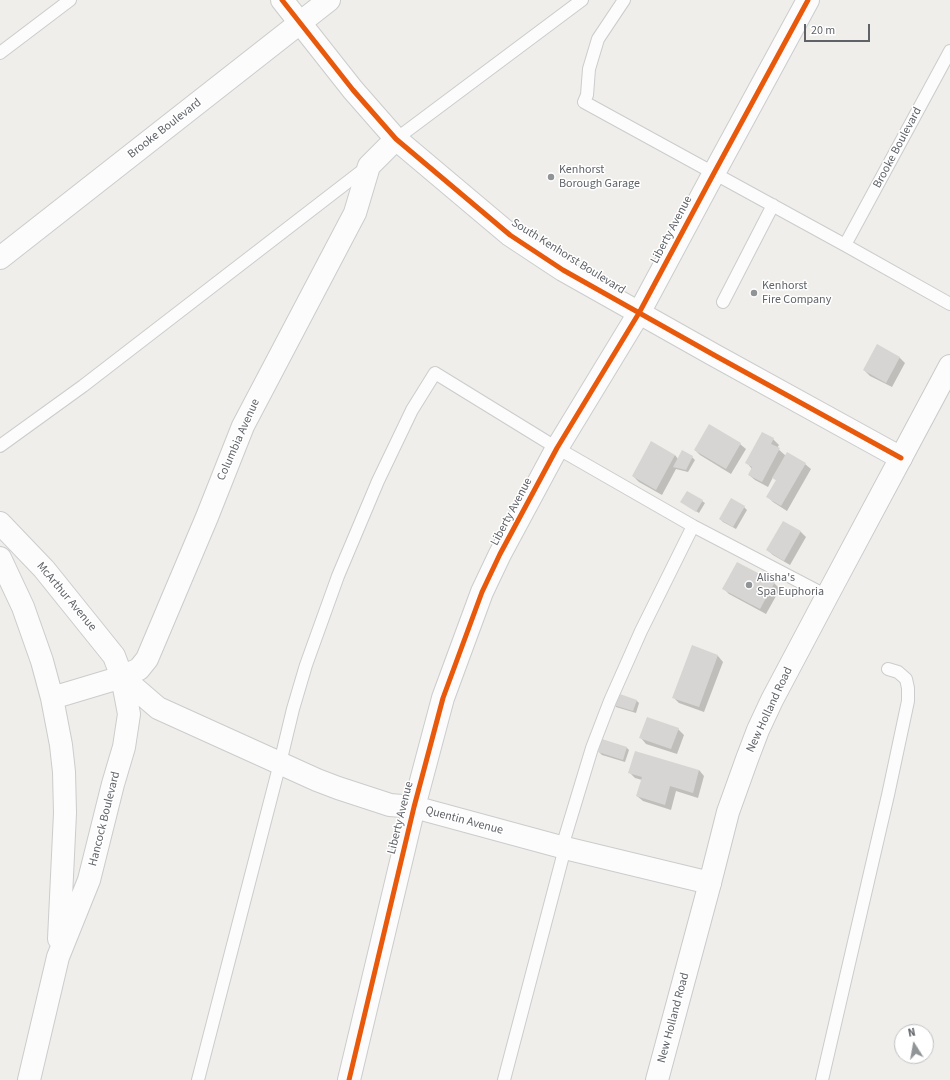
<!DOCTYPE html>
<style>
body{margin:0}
#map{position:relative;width:950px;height:1080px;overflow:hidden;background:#efeeea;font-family:"Source Sans 3",sans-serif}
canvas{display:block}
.north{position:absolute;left:894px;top:1024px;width:40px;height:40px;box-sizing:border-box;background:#fff;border:1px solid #bfc1c3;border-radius:50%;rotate:349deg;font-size:11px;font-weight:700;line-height:16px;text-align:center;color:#5f6368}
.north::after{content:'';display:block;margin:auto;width:14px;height:18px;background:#919496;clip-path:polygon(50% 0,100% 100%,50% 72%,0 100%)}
.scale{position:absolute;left:804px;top:24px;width:66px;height:18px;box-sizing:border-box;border:2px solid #5f6368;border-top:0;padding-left:5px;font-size:12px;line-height:14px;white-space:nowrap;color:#5f6368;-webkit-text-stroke:3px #fff;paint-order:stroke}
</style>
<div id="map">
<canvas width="950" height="1080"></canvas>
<div class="north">N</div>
<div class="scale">20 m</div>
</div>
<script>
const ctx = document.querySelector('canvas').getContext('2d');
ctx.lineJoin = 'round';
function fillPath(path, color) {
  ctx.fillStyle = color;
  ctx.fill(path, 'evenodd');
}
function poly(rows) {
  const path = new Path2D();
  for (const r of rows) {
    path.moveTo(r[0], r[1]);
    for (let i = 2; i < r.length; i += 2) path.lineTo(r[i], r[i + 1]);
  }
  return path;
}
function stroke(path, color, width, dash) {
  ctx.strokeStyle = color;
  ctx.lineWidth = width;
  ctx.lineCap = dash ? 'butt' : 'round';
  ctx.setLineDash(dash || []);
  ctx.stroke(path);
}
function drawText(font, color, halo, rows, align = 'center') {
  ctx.font = font + ' "Source Sans 3",sans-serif';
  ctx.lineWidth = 3;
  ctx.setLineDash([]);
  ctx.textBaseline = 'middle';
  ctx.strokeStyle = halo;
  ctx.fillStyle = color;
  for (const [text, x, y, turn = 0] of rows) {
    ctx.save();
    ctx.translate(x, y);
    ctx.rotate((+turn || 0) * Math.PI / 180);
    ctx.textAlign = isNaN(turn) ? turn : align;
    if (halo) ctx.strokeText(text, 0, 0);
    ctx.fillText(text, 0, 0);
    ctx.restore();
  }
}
fillPath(poly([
 [878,346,900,358,905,363,892,387,870,376,864,370],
 [763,433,773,439,779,445,777,448,786,456,805,464,811,469,787,511,773,502,768,497,777,481,773,477,768,487,755,480,749,475,752,469,747,463],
 [740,444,746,449,731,474,700,455,695,450],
 [675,455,678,459,692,457,695,460,688,472,676,469,662,495,639,482,633,476],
 [731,500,744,507,747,510,736,529,723,522,720,519],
 [702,501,705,503,699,513,681,502],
 [784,522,801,532,806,537,790,565,773,555,767,550],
 [774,583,780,589,766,614,729,594,723,588],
 [692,647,718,656,723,662,704,712,679,703,674,698],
 [617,694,637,701,639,703,636,713,616,707,614,704],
 [678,729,684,735,677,754,646,744,641,738],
 [603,740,627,748,629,750,625,762,602,755,599,752],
 [699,770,704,776,698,798,676,791,671,810,643,801,637,796,642,780,635,778,629,772]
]), '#0003');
fillPath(poly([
 [877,344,900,357,886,383,863,370],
 [709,424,741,443,726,469,694,450],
 [762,432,774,438,771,444,780,448,762,482,748,475,752,467,745,463],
 [651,441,675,455,656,490,632,476],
 [682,450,693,456,686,470,673,467],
 [787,452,806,463,781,506,766,497,776,480,772,478],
 [687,491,703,500,696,512,680,502],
 [731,498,745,506,733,527,719,519],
 [783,521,801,531,784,561,766,550],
 [737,562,775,582,760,609,722,589],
 [692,645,718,655,699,707,672,698],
 [617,693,637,700,633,711,613,705],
 [647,717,679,728,671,749,639,738],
 [602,739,627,747,623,760,598,752],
 [635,751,699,770,693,793,670,786,665,805,636,796,642,777,628,773]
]), '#d6d5d3');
const service = poly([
 [624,0,598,39,589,69,587,95,584,102,845,245,950,304],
 [0,53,70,0],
 [396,139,582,0],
 [845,245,950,51],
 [723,302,773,205],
 [0,446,83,386,367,167],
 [198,1080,280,763,293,709,306,665,338,576,378,481,412,410,435,373,557,448,693,526,827,596],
 [504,1080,565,848,565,837,592,748,610,701,641,631,693,526],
 [822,1080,888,795,908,701,908,688,906,679,898,672,888,669]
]);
const minor = poly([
 [0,258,329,0],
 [0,523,44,569,114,656,122,677,129,714,124,747,113,784,89,880,58,957,29,1080],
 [0,558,23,607,42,661,52,698,61,745,64,772,65,813,59,939],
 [122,677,158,708,317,780,338,788,390,805,414,807,565,848,710,883],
 [52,698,122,677,139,669,147,659,207,517,243,426,355,213,369,166,396,139],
 [349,1080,414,807,443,698,482,592,500,554,557,448,639,313,714,173,808,0]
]);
const tertiary = poly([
 [282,0,353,90,396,139,510,235,563,270,714,355,901,458]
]);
const secondary = poly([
 [657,1080,710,883,728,812,747,759,758,730,772,700,827,596,950,366]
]);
stroke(service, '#cbcccc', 14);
stroke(minor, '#cbcccc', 24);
stroke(tertiary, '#cbcccc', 24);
stroke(secondary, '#cacacb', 24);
stroke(service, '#fdfcfc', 12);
stroke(minor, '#fdfcfc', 22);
stroke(tertiary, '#fdfcfc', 22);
stroke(secondary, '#fdfcfc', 22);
stroke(poly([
 [282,0,353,90,396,139,510,235,563,270,714,355,901,458],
 [349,1080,414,807,443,698,482,592,500,554,557,448,639,313,714,173,808,0]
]), '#e8590c', 5);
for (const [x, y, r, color] of [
 [551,177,4,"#919496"],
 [754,293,4,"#919496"],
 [749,585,4,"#919496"]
]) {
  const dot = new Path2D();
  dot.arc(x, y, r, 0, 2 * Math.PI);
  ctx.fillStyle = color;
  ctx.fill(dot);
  stroke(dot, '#fff', 1.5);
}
drawText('12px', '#5f6368', '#fff', [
 ["Brooke Boulevard",165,129,-38],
 ["Brooke Boulevard",898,148,-62],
 ["Liberty Avenue",672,230,-62],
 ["South Kenhorst Boulevard",568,257,32],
 ["Columbia Avenue",239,440,-66],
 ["Liberty Avenue",512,512,-62],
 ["McArthur Avenue",66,597,50],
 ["New Holland Road",770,710,-65],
 ["Liberty Avenue",401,818,-76],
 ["Hancock Boulevard",105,819,-76],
 ["Quentin Avenue",464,821,15],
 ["New Holland Road",674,1018,-75]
]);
drawText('12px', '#5f6368', '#fff', [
 ["Kenhorst",559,170],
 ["Borough Garage",559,184],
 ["Kenhorst",762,286],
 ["Fire Company",762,300],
 ["Alisha's",757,578],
 ["Spa Euphoria",757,592]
], 'left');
</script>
